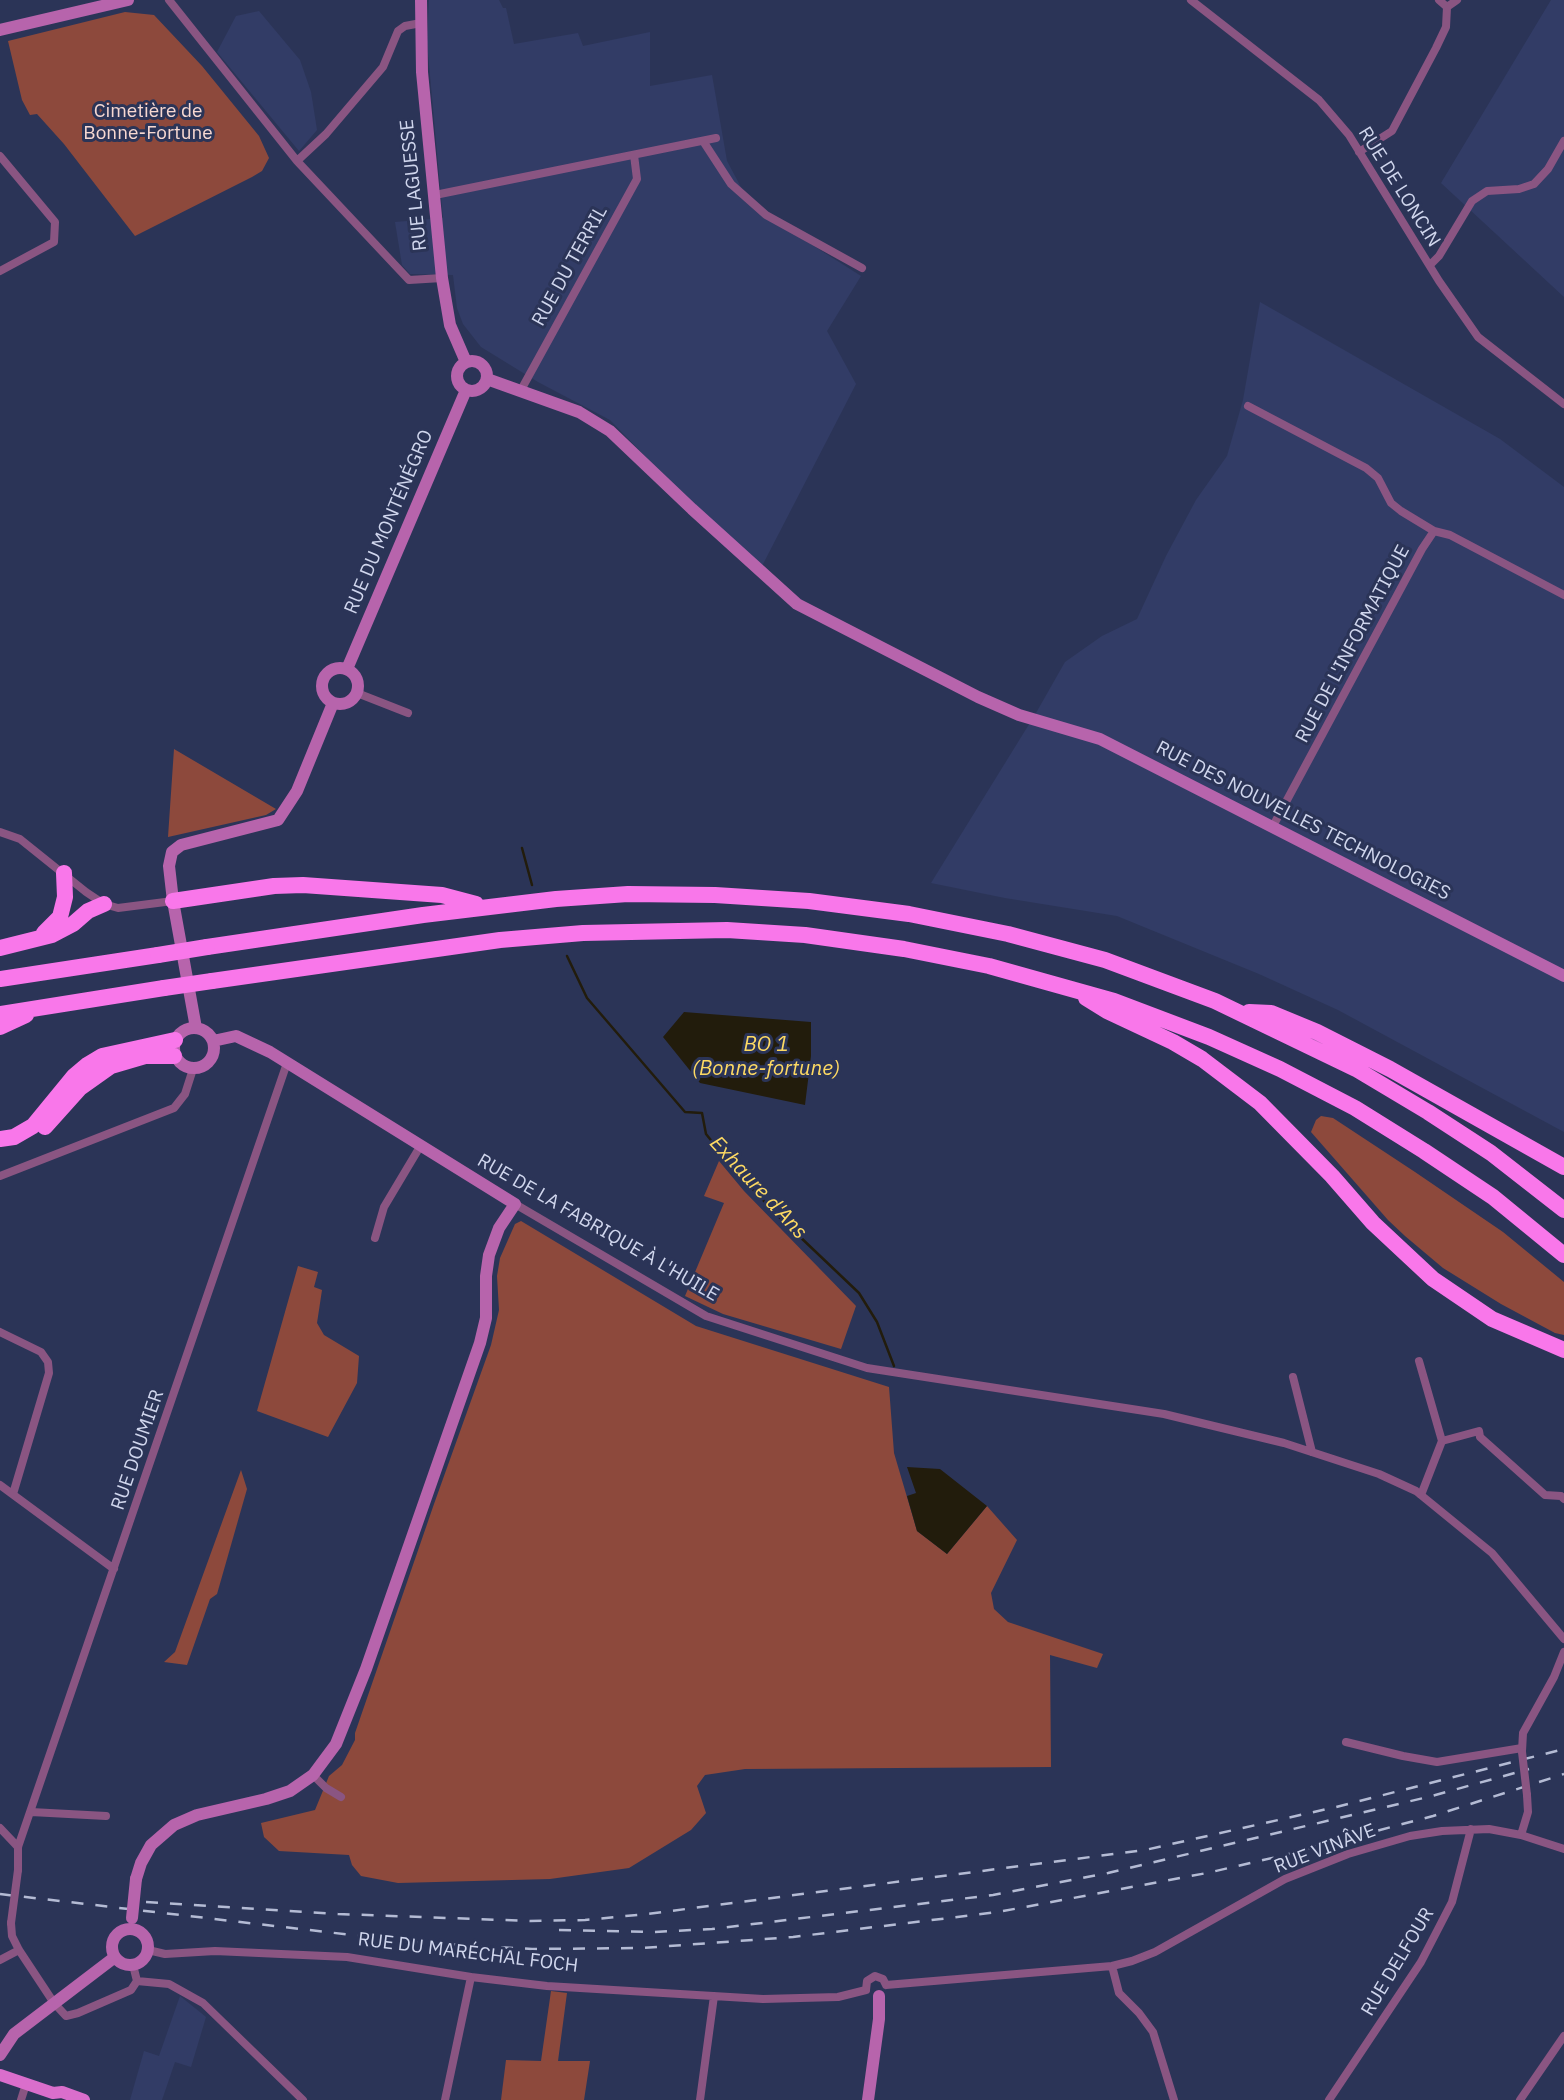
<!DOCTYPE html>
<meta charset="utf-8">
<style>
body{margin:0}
canvas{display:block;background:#2b3457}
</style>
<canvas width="1564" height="2100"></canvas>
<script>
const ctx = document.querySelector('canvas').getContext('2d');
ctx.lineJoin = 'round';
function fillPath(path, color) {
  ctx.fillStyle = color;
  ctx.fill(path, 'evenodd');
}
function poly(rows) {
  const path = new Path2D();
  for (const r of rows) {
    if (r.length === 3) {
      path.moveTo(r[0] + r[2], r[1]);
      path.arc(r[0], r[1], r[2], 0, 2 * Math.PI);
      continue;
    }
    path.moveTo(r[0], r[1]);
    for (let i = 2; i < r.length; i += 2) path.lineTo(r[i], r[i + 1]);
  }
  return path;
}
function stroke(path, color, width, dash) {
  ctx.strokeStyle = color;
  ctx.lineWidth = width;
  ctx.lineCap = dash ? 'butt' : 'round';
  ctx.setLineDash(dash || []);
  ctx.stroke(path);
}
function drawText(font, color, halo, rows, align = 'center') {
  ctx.font = font + ' "IBM Plex Sans",sans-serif';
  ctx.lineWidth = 6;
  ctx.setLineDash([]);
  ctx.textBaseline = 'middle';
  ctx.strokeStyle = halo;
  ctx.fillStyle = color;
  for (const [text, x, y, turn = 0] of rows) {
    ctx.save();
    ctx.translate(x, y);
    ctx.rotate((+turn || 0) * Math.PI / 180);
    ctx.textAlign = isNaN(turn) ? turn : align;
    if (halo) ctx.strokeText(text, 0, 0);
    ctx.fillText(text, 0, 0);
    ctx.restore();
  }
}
fillPath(poly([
 [429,0,499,0,503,8,506,8,514,44,578,33,583,46,650,32,650,86,712,75,727,161,751,206,861,276,827,331,856,384,762,566,673,485,610,420,538,382,481,347,463,324,457,308,453,275,410,274,402,265,395,222,443,218,427,42],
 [1551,0,1564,0,1564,297,1441,183],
 [259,11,300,60,311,92,317,130,299,151,217,52,236,16],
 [1260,302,1500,439,1564,487,1564,1132,1338,1010,1259,974,1117,916,1005,898,931,883,1036,713,1065,662,1102,636,1137,619,1166,556,1196,500,1227,456,1243,400],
 [180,1996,206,2017,191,2067,175,2062,162,2100,130,2100,144,2051,159,2056]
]), '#323c66');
fillPath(poly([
 [125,12,154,15,202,66,259,136,269,158,262,171,252,177,135,236,64,144,37,114,30,115,22,100,8,41],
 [174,749,276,809,266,815,168,837],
 [1321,1116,1333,1118,1415,1172,1503,1232,1564,1282,1564,1335,1555,1333,1501,1304,1443,1268,1405,1236,1388,1220,1311,1132,1316,1120],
 [719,1161,744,1191,856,1306,841,1349,723,1314,685,1296,724,1203,704,1196],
 [521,1221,696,1326,889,1387,894,1453,917,1531,947,1554,987,1506,1017,1540,991,1593,994,1609,1008,1622,1103,1654,1097,1668,1050,1655,1051,1767,745,1769,705,1775,697,1786,706,1813,691,1830,629,1868,550,1879,398,1883,361,1876,352,1865,349,1855,279,1851,264,1837,261,1823,315,1810,329,1776,342,1765,355,1740,355,1733,434,1504,491,1345,499,1310,497,1276,500,1258,515,1224],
 [298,1266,318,1272,314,1287,322,1290,317,1323,324,1335,359,1356,357,1383,328,1437,257,1411],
 [241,1470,247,1489,217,1594,210,1599,187,1665,164,1662,175,1652],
 [551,1991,567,1993,558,2061,590,2061,584,2100,501,2100,506,2060,541,2061]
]), '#8d493c');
fillPath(poly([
 [684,1012,811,1022,811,1056,805,1105,700,1083,663,1037],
 [907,1467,940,1469,987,1506,947,1554,917,1531,907,1496,916,1493]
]), '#221c0c');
stroke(poly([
 [522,848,532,885],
 [567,956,587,998,685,1112,702,1113,706,1134,734,1169,776,1214,859,1293,877,1322,894,1366]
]), '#221c0c', 2.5);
stroke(poly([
 [169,0,297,161,409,280,442,278],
 [1191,0,1319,100,1349,135,1439,281,1478,337,1564,404],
 [1439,0,1447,7],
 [1447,7,1457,0],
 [703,141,731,184,766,215,862,268],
 [1359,152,1392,131,1436,48,1446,27,1447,7],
 [0,156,55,222,54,242,0,271],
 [297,161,326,134,383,67,398,31,405,26,421,23],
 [435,195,716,138],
 [1430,265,1439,256,1472,201,1487,191,1519,189,1534,184,1548,169,1564,141],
 [521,390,637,179,634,155],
 [1248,406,1366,468,1378,478,1391,503,1401,511,1434,531],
 [357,693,408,713],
 [1273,826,1422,549,1434,531,1450,535,1564,595],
 [0,832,20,839,86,892,104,904,118,908,173,901],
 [0,1176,174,1108,185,1094,193,1069],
 [515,1204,706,1316,867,1368,1164,1414,1284,1443,1379,1474,1416,1491,1492,1553,1564,1639],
 [375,1238,384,1207,421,1145],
 [0,1332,41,1352,48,1362,49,1373,13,1494],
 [1419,1361,1442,1441],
 [1293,1377,1312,1452],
 [0,1485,114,1569],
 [1421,1495,1442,1441,1479,1431,1480,1437,1545,1495,1561,1496,1564,1499],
 [1346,1742,1403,1756,1437,1762,1522,1748],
 [1522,1751,1523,1733,1554,1677,1564,1652],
 [313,1775,326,1788,341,1797],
 [31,1812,106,1816],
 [0,1828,18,1847],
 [1521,1835,1528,1812,1527,1795],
 [18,1870,18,1847,287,1063],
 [11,1923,12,1936,19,1950,54,2003,66,2016,78,2013,131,1990,137,1981,133,1965],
 [148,1950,165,1954,215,1951,347,1957,471,1977,547,1986,763,1999,838,1997,866,1990],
 [0,1960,19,1950],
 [1112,1966,1119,1993,1139,2013,1153,2032,1174,2100],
 [137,1981,169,1984,203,2003,303,2100],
 [886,1985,1112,1966,1132,1961,1155,1952,1285,1879,1348,1854,1410,1836,1442,1831,1489,1829,1521,1835,1564,1849],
 [866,1990,867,1981,875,1976,883,1979,886,1985],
 [21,2100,26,2084],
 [445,2100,471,1977],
 [700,2100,714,1996],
 [1329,2100,1421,1962,1452,1902,1471,1829],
 [1520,2100,1564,2036]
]), '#8a5582', 8);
stroke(poly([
 [421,0,422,72,442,278,450,325,466,362],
 [0,30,128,0],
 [472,376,15],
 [487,379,579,412,610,431,692,509,797,604,978,697,1019,715,1100,739,1564,976],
 [340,686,18],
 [347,669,466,390],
 [194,1048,20],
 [196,1028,173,901,169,866,172,852,181,845,278,820,297,791,333,703],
 [136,1879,141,1863,151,1845,174,1825,197,1815,266,1799,290,1791,313,1775,336,1744,366,1669,480,1343,486,1318,486,1276,489,1255,499,1228,515,1204,270,1052,236,1036,213,1041],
 [130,1947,18],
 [0,2055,14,2034,115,1957],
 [868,2100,879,2019,879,1996]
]), '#b764ac', 12);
stroke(poly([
 [0,2075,53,2093,62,2092,84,2100]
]), '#da6ecc', 12);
stroke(poly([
 [173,901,274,886,303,885,442,895,476,904],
 [44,933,60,917,65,897,64,873],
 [207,947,423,915,556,899,628,894,715,895,809,901,909,914,1008,934,1105,960,1215,1001,1356,1069,1428,1112,1491,1153,1564,1210],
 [0,948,52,935,73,924,88,911,104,904],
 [0,979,158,955],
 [212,981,500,940,583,933,727,930,805,935,904,949,989,966,1114,1001,1209,1037,1280,1069,1355,1108,1424,1151,1493,1197,1564,1255],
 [1086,998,1107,1011,1173,1042,1202,1059,1260,1103,1332,1176,1373,1223,1433,1279,1492,1319,1564,1350],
 [1249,1012,1271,1013,1317,1032,1390,1069,1564,1167],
 [0,1014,164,988],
 [0,1027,26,1015],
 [45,1127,80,1088,111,1066,145,1056,174,1056],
 [0,1139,14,1137,33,1126,74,1076,87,1065,102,1056,175,1040]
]), '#f977ea', 16);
stroke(poly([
 [0,1894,412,1942,477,1946,532,1949,642,1948,793,1937,998,1912,1207,1873,1285,1855,1433,1816,1564,1774],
 [146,1902,338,1914,530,1921,585,1920,647,1914,1145,1850,1336,1807,1564,1749],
 [559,1930,653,1932,712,1929,993,1895,1108,1873,1432,1796,1529,1769]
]), '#b4bbd4', 2.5, [12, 12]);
stroke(poly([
 [1522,1752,1527,1795],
 [11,1923,18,1870]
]), '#8a5582', 8);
stroke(poly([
 [132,1918,136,1879]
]), '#b764ac', 12);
stroke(poly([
 [158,955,207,947],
 [164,988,212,981]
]), '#f977ea', 16);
drawText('19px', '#f7d8d1', '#2b3457', [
 ["Cimetière de",148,112],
 ["Bonne-Fortune",148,134]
]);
drawText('19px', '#d0d6ed', '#2b3457', [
 ["RUE LAGUESSE",414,185,-96],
 ["RUE DE LONCIN",1399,187,58],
 ["RUE DU TERRIL",570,266,-61],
 ["RUE DU MONTÉNÉGRO",389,522,-67],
 ["RUE DE L'INFORMATIQUE",1353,644,-62],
 ["RUE DES NOUVELLES TECHNOLOGIES",1303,821,27],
 ["RUE DE LA FABRIQUE À L'HUILE",598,1228,30],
 ["RUE DOUMIER",138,1450,-71],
 ["RUE VINÂVE",1325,1849,-21],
 ["RUE DU MARÉCHAL FOCH",468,1953,7],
 ["RUE DELFOUR",1398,1962,-59]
]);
drawText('italic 21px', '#feda63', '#2b3457', [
 ["BO 1",766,1045],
 ["(Bonne-fortune)",766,1069],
 ["Exhaure d'Ans",758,1188,47]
]);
</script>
